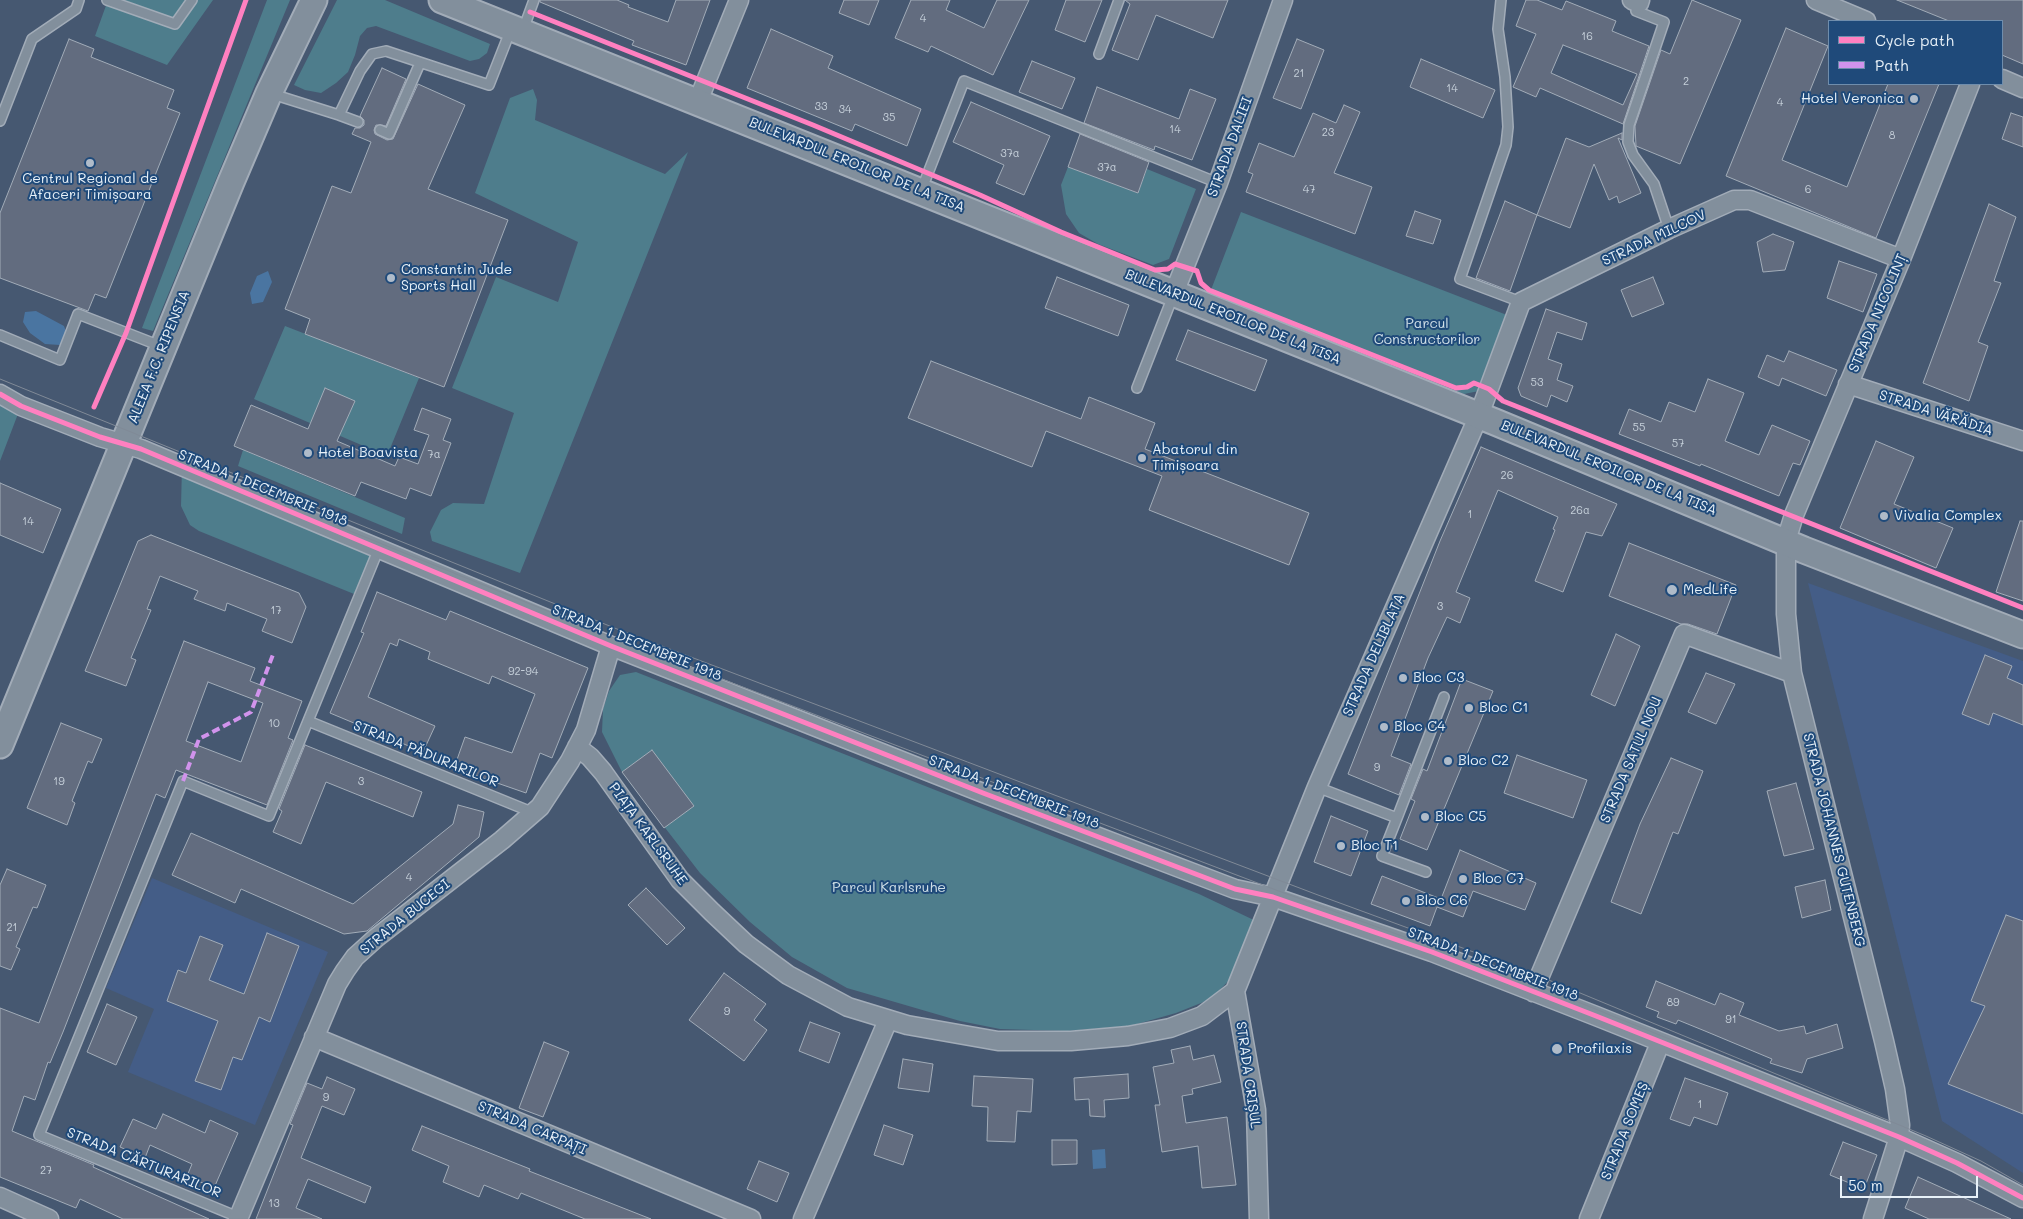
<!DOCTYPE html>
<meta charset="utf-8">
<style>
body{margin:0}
#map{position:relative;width:2023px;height:1219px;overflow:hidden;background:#465871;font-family:Mali,sans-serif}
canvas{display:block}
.legend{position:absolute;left:1828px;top:20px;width:175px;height:65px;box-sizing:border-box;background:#1f4a7a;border:1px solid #6f8dac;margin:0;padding:6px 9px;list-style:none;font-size:15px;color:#e8f1f8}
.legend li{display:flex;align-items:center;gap:10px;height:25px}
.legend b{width:25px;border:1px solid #6f8dac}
.scale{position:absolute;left:1840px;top:1176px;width:138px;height:22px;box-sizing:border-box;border:2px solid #e8f1f8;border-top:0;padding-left:6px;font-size:15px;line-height:18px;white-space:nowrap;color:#e8f1f8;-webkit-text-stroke:4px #1f4a7a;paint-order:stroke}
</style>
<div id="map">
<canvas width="2023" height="1219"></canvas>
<ul class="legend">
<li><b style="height:6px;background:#ff80c0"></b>Cycle path</li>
<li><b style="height:6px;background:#d193ec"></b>Path</li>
</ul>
<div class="scale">50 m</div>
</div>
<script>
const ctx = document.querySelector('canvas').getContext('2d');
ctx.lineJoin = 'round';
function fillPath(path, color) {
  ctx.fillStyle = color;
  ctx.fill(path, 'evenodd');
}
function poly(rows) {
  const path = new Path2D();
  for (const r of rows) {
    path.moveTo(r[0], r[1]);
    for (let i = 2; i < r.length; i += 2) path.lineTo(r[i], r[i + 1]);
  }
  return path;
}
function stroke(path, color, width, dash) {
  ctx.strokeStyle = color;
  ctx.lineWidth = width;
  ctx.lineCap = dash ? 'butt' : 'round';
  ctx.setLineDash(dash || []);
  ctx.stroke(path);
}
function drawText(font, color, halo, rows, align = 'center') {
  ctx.font = font + ' Mali,sans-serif';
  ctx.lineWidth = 4;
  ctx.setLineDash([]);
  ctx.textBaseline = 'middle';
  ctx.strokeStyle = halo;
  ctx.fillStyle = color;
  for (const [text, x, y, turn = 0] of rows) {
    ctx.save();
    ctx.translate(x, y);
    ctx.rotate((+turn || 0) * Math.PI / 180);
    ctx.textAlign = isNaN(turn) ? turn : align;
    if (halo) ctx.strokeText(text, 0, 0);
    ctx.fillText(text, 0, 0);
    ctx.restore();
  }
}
fillPath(poly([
 [1808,583,2023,661,2023,1173,1942,1121],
 [152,878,328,952,255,1125,128,1072,154,1009,106,988]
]), '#445d87');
fillPath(poly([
 [108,0,213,0,167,65,95,36],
 [267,0,290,0,153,331,142,328],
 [337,0,385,0,490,44,487,53,479,59,470,61,376,26,367,28,360,36,355,55,348,72,336,83,321,93,305,90,294,85],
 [533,89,537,100,535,120,665,174,688,152,520,573,432,541,430,532,441,510,453,503,484,504,514,413,452,388,496,277,558,302,578,242,475,193,510,98],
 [1068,167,1138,193,1147,169,1196,189,1169,259,1153,265,1098,244,1079,233,1066,214,1061,185],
 [1241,212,1512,317,1479,391,1464,394,1209,295],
 [285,326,419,378,387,456,254,399],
 [0,398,21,406,0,461],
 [243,450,405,518,402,534,238,466],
 [182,466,379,548,359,596,199,531,190,525,181,506],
 [636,672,1199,894,1258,922,1237,972,1211,999,1176,1013,1130,1026,1067,1031,1000,1029,960,1021,847,988,792,957,750,922,700,873,622,772,602,732,603,709,609,691,620,675]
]), '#4e7d8c');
fillPath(poly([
 [268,271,272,282,263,302,252,304,250,293,257,276],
 [36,311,64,326,68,337,60,345,45,344,30,333,23,322,25,312],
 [1105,1149,1106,1168,1093,1169,1092,1150]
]), '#4a75a1');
const building = poly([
 [540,0,617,0,629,5,628,7,668,22,676,0,710,0,686,65,632,45,634,41,540,2,540,0],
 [844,0,879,0,869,25,839,13,844,0],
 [911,0,950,0,946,10,984,28,997,0,1029,0,993,75,931,46,928,52,895,38,911,0],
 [1066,0,1102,0,1085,42,1055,30,1066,0],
 [1125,0,1228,0,1213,38,1156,15,1138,60,1112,50,1130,4,1125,0],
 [1526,0,1537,0,1562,10,1566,1,1616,21,1612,31,1649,46,1623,124,1540,88,1536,97,1513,87,1536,34,1516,26,1526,0],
 [1563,45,1637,74,1623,105,1551,73,1563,45],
 [1692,0,1741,20,1680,164,1636,146,1635,126,1661,50,1670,54,1692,0],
 [1897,0,2023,0,2023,64,2002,55,2002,21,1949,21,1897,0],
 [1786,28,1828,46,1782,160,1847,187,1888,84,1939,84,1876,238,1726,176,1786,28],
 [771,29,833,56,828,68,921,109,907,146,855,124,852,131,747,88,771,29],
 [69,39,94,49,91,57,174,90,167,108,180,113,106,298,95,294,88,311,0,278,0,213,69,39],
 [1297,39,1324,50,1301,109,1273,98,1297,39],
 [1421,59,1495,90,1483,118,1410,87,1421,59],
 [1032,61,1075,78,1062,109,1019,92,1032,61],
 [382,68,406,79,386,126,376,125,374,130,375,134,387,140,393,139,418,84,465,105,428,189,508,220,444,387,305,334,310,319,285,309,332,186,351,193,371,142,352,134,355,128,360,128,364,125,364,120,360,116,382,68],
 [1097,87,1179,119,1190,89,1216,99,1192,160,1155,146,1154,150,1084,123,1097,87],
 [971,102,1050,136,1024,195,996,183,1004,165,953,142,971,102],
 [1344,105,1360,112,1334,173,1372,187,1355,234,1246,192,1253,174,1248,172,1259,143,1294,157,1313,113,1336,123,1344,105],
 [2011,113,2023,117,2023,147,2002,139,2011,113],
 [1622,133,1622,140,1618,138,1641,193,1619,203,1617,196,1609,200,1594,164,1570,228,1537,215,1566,138,1589,147,1622,133],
 [1080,134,1149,162,1138,193,1068,167,1080,134],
 [1505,201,1537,215,1510,291,1476,278,1505,201],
 [1989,204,2016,217,1994,281,2001,283,1978,342,1988,346,1969,401,1923,383,1989,204],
 [1415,211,1441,220,1433,244,1406,236,1415,211],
 [1773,234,1794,242,1785,270,1763,272,1757,242,1773,234],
 [1839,261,1877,274,1863,312,1827,298,1839,261],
 [1057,277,1129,305,1118,336,1045,308,1057,277],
 [1653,277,1664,304,1632,317,1621,290,1653,277],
 [1546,309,1587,323,1582,340,1557,332,1548,359,1562,364,1557,380,1573,386,1567,402,1551,395,1547,407,1521,396,1518,388,1546,309],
 [1188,330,1267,360,1255,391,1176,360,1188,330],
 [1789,351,1837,370,1826,396,1782,378,1779,386,1758,377,1767,355,1784,362,1789,351],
 [931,361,1081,419,1089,397,1155,423,1145,449,1309,513,1289,565,1149,510,1162,476,1046,431,1032,467,908,418,931,361],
 [1708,379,1744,393,1725,441,1759,455,1772,425,1810,441,1800,465,1793,463,1779,496,1701,464,1700,466,1619,434,1629,409,1661,422,1669,402,1695,412,1708,379],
 [325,388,355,401,337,441,395,466,399,457,418,464,429,435,414,430,422,408,451,419,443,440,451,443,431,496,410,488,406,499,361,482,355,496,234,446,251,405,308,429,325,388],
 [1876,441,1914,457,1894,504,1953,528,1936,568,1840,528,1876,441],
 [1481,447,1617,504,1602,536,1586,532,1563,592,1535,581,1555,530,1553,529,1558,517,1498,490,1456,592,1470,598,1460,623,1447,617,1428,658,1391,756,1411,764,1399,795,1348,774,1440,541,1481,447],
 [0,483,61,509,43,553,0,535,0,483],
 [2020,521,2023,521,2023,601,1996,592,2020,521],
 [151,535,299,593,306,607,292,643,262,631,267,619,227,603,225,611,194,599,198,591,160,576,147,609,151,610,131,658,136,660,126,686,85,671,138,541,151,535],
 [1629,543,1736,585,1717,634,1688,624,1681,624,1609,596,1629,543],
 [377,592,446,620,450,611,588,668,552,758,540,753,526,793,454,768,465,737,512,753,535,694,492,676,489,684,428,659,430,652,399,639,397,646,390,643,368,697,435,726,423,752,330,713,364,633,361,632,377,592],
 [1616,634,1640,646,1615,706,1591,695,1616,634],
 [184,641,255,668,250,681,302,701,288,738,293,740,267,805,176,770,165,798,156,794,63,1032,50,1063,48,1062,35,1100,24,1096,12,1131,94,1165,93,1167,209,1219,123,1219,80,1199,76,1208,0,1177,0,1008,39,1023,184,641],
 [208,682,263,703,241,762,186,741,208,682],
 [1985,655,2012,666,2007,678,2023,685,2023,725,1993,713,1989,725,1962,714,1985,655],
 [1706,673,1735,684,1716,724,1688,712,1706,673],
 [1462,679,1493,691,1427,850,1400,839,1415,801,1411,799,1423,769,1427,771,1462,679],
 [61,723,102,739,92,763,88,761,72,801,75,803,67,825,27,808,61,723],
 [305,745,422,792,413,817,326,782,301,844,273,832,282,811,279,809,305,745],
 [652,750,694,806,664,828,622,772,652,750],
 [1517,755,1587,780,1573,818,1504,793,1517,755],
 [1671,758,1703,771,1678,834,1673,832,1641,914,1611,902,1640,824,1671,758],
 [1796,783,1814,849,1784,856,1767,791,1796,783],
 [458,805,484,812,479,837,367,931,344,934,241,889,235,903,172,875,191,833,353,904,453,824,458,805],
 [1331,816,1368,831,1351,876,1314,862,1331,816],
 [1460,850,1536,883,1525,910,1473,891,1463,917,1437,907,1430,926,1371,904,1382,876,1441,899,1460,850],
 [7,869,46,885,37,908,33,907,16,947,20,949,11,970,0,966,0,885,7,869],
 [1825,880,1831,910,1802,918,1795,887,1825,880],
 [646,888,685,928,667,945,628,905,646,888],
 [2006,915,2023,921,2023,1114,1948,1084,1985,1006,1971,1001,2006,915],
 [267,933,299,946,270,1022,259,1017,242,1060,233,1057,221,1090,195,1081,218,1021,167,1001,178,970,186,973,200,936,223,945,209,980,244,994,267,933],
 [724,973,766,1004,754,1020,767,1030,744,1061,689,1020,724,973],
 [1656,981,1715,1005,1720,993,1744,1003,1739,1015,1779,1031,1804,1026,1806,1034,1837,1024,1843,1048,1807,1059,1802,1073,1770,1063,1772,1059,1705,1031,1678,1020,1676,1024,1657,1017,1659,1012,1646,1007,1656,981],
 [107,1004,137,1017,116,1065,87,1052,107,1004],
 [810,1022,840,1033,829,1063,799,1051,810,1022],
 [544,1042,569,1052,543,1117,519,1108,544,1042],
 [1190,1046,1193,1060,1214,1055,1221,1082,1192,1089,1193,1094,1182,1096,1186,1123,1227,1117,1236,1185,1202,1188,1198,1146,1162,1152,1155,1105,1160,1105,1153,1067,1174,1063,1171,1050,1190,1046],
 [903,1059,933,1064,929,1092,898,1088,903,1059],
 [1128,1074,1129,1098,1104,1100,1105,1117,1090,1116,1089,1099,1075,1100,1074,1078,1128,1074],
 [974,1076,1033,1079,1031,1112,1017,1111,1015,1142,987,1141,988,1107,972,1106,974,1076],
 [327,1077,355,1089,344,1115,322,1106,301,1158,371,1187,365,1203,308,1179,296,1208,322,1219,256,1219,293,1125,290,1124,307,1083,322,1089,327,1077],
 [1685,1078,1728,1093,1717,1125,1694,1117,1690,1126,1670,1119,1685,1078],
 [163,1114,205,1133,210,1120,238,1133,214,1188,187,1176,192,1164,150,1145,145,1158,120,1147,133,1119,156,1129,163,1114],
 [884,1125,913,1135,903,1165,874,1155,884,1125],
 [422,1126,530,1169,529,1171,651,1219,585,1219,521,1193,518,1199,484,1185,479,1197,443,1182,449,1166,412,1150,422,1126],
 [1052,1140,1077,1140,1077,1164,1052,1165,1052,1140],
 [1843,1142,1877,1155,1864,1189,1830,1175,1843,1142],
 [759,1161,789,1173,777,1202,747,1189,759,1161],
 [1918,1177,2011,1219,1929,1219,1905,1208,1918,1177]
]);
fillPath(building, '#626c7f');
stroke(building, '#a2acb8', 1);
const lane = poly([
 [107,0,175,24,192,0],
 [1501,0,1498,29,1505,77,1508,127,1506,145,1460,279,1521,302],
 [1639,3,1636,11,1664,22,1629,125,1628,142,1633,155,1654,184,1669,229],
 [523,30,534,0],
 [1099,54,1119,0],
 [269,93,339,115,360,71,372,54,386,51,489,85,511,29],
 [339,115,358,122],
 [0,121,32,39,76,9,79,0],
 [380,130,389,134,420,63],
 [921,191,964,81,1218,183],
 [0,335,60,360,78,314,163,347],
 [1137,388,1173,296],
 [308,721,534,813],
 [1317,787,1397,818,1444,697],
 [1397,818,1382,856,1426,872],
 [238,1217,39,1135,183,781,269,816,379,548]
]);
const street = poly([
 [1632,0,1639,3,1640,0],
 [1816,0,1866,21],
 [2002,79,2023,88],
 [698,101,739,0],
 [1174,293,1218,183,1283,0],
 [1848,384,2023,441],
 [0,394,21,406,100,437,141,449,611,646,983,793,1235,889,1273,897,1432,952,1596,1016,1899,1137,1957,1163,2023,1198],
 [577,747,590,757,603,772,680,880,712,912,746,944,788,975,848,1007,907,1025,998,1041,1071,1041,1128,1036,1170,1028,1202,1016,1235,991,1317,787,1479,415,1521,302,1669,229,1734,200,1750,200,1901,259],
 [1235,991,1256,1110,1259,1219],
 [1533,992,1684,634,1792,673],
 [314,1037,751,1219],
 [0,1197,49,1219],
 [238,1219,337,984,345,971,355,957,376,938,502,840,540,807,570,761,586,730,611,646],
 [803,1219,888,1020],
 [1589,1219,1660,1043],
 [1873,1219,1899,1137,1900,1125,1895,1089,1884,1041,1792,673,1786,614,1786,541,1794,515,1901,259,1970,84]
]);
const secondary = poly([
 [442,0,1495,422,1804,550,2023,635],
 [0,745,231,182,269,93,314,0]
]);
stroke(lane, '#a2acb8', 12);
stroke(street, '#a2acb8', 21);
stroke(secondary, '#a2acb8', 29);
stroke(lane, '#828f9c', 9);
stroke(street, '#828f9c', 18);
stroke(secondary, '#828f9c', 25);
stroke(poly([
 [0,379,617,629,1318,895,1539,976,1926,1136,1981,1161,2023,1185],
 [328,522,614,638,1276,890,1536,985,1672,1040]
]), '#808a97', 1);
stroke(poly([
 [183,781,199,739,251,712,274,652]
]), '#d193ec', 4, [8, 4]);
stroke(poly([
 [530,12,813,125,980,195,1061,232,1155,270,1168,269,1175,264,1197,271,1201,283,1209,290,1456,388,1467,387,1474,383,1489,389,1503,401,2023,608],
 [0,394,21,406,100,437,141,449,611,646,983,793,1235,889,1273,897,1432,952,1596,1016,1899,1137,1957,1163,2023,1198],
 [94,407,126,333,246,0]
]), '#ff80c0', 5);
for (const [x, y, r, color] of [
 [1914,99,5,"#afbbc9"],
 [90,163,5,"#afbbc9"],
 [391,278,5,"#afbbc9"],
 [308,453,5,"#afbbc9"],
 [1142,458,5,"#afbbc9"],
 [1884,516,5,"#afbbc9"],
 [1672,590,6,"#afbbc9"],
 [1403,678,5,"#afbbc9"],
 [1469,708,5,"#afbbc9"],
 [1384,727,5,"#afbbc9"],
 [1448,761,5,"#afbbc9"],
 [1425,817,5,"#afbbc9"],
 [1341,846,5,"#afbbc9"],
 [1463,879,5,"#afbbc9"],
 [1406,901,5,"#afbbc9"],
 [1557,1049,6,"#afbbc9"]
]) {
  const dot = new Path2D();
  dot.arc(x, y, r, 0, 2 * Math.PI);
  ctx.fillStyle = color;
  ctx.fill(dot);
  stroke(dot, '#1f4a7a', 2);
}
drawText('11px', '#c6d0da', null, [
 ["4",923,19],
 ["16",1587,37],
 ["21",1299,74],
 ["2",1686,82],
 ["14",1452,89],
 ["4",1780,103],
 ["33",821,107],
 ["34",845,110],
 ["35",889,118],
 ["14",1175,130],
 ["23",1328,133],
 ["8",1892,136],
 ["37a",1010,154],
 ["37a",1107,168],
 ["47",1309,190],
 ["6",1808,190],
 ["53",1537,383],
 ["55",1639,428],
 ["57",1678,444],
 ["7a",434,455],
 ["26",1507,476],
 ["26a",1580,511],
 ["1",1470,515],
 ["14",28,522],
 ["3",1440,607],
 ["17",276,611],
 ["92-94",523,672],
 ["10",274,724],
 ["9",1377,768],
 ["19",59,782],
 ["3",361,782],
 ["4",409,878],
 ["21",12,928],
 ["89",1673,1003],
 ["9",727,1012],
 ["91",1731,1020],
 ["9",326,1098],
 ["1",1700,1105],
 ["27",46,1171],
 ["13",274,1204]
]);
drawText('14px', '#e8f1f8', '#1f4a7a', [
 ["Hotel Veronica",1904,99,"right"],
 ["Centrul Regional de",90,179,"center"],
 ["Afaceri Timișoara",90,195,"center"],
 ["Constantin Jude",401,270],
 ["Sports Hall",401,286],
 ["Abatorul din",1152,450],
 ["Timișoara",1152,466],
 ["Hotel Boavista",318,453],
 ["Vivalia Complex",1894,516],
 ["MedLife",1683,590],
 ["Bloc C3",1413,678],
 ["Bloc C1",1479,708],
 ["Bloc C4",1394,727],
 ["Bloc C2",1458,761],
 ["Bloc C5",1435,817],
 ["Bloc T1",1351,846],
 ["Bloc C7",1473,879],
 ["Bloc C6",1416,901],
 ["Profilaxis",1568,1049]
], 'left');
drawText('14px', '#e8f1f8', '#1f4a7a', [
 ["STRADA DALIEI",1230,147,-70],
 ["BULEVARDUL EROILOR DE LA TISA",857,165,22],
 ["STRADA MILCOV",1654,238,-25],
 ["STRADA NICOLINȚ",1878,313,-67],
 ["BULEVARDUL EROILOR DE LA TISA",1233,317,22],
 ["ALEEA F.C. RIPENSIA",159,357,-68],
 ["STRADA VĂRĂDIA",1936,413,18],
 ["BULEVARDUL EROILOR DE LA TISA",1609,468,22],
 ["STRADA 1 DECEMBRIE 1918",263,488,22],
 ["STRADA 1 DECEMBRIE 1918",637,643,22],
 ["STRADA DELIBLATA",1374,655,-66],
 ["STRADA PĂDURARILOR",426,754,22],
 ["STRADA SATUL NOU",1631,760,-67],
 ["STRADA 1 DECEMBRIE 1918",1014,792,21],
 ["PIAȚA KARLSRUHE",648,834,54],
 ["STRADA JOHANNES GUTENBERG",1834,840,76],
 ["STRADA BUCEGI",405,917,-39],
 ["STRADA 1 DECEMBRIE 1918",1493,964,21],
 ["STRADA CRIȘUL",1248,1075,82],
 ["STRADA CARPAȚI",532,1128,23],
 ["STRADA SOMEȘ",1625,1131,-68],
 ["STRADA CĂRTURARILOR",144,1163,22]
]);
drawText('14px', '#d1e0e8', '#1f4a7a', [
 ["Parcul",1427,324],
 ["Constructorilor",1427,340],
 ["Parcul Karlsruhe",889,888]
]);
</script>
